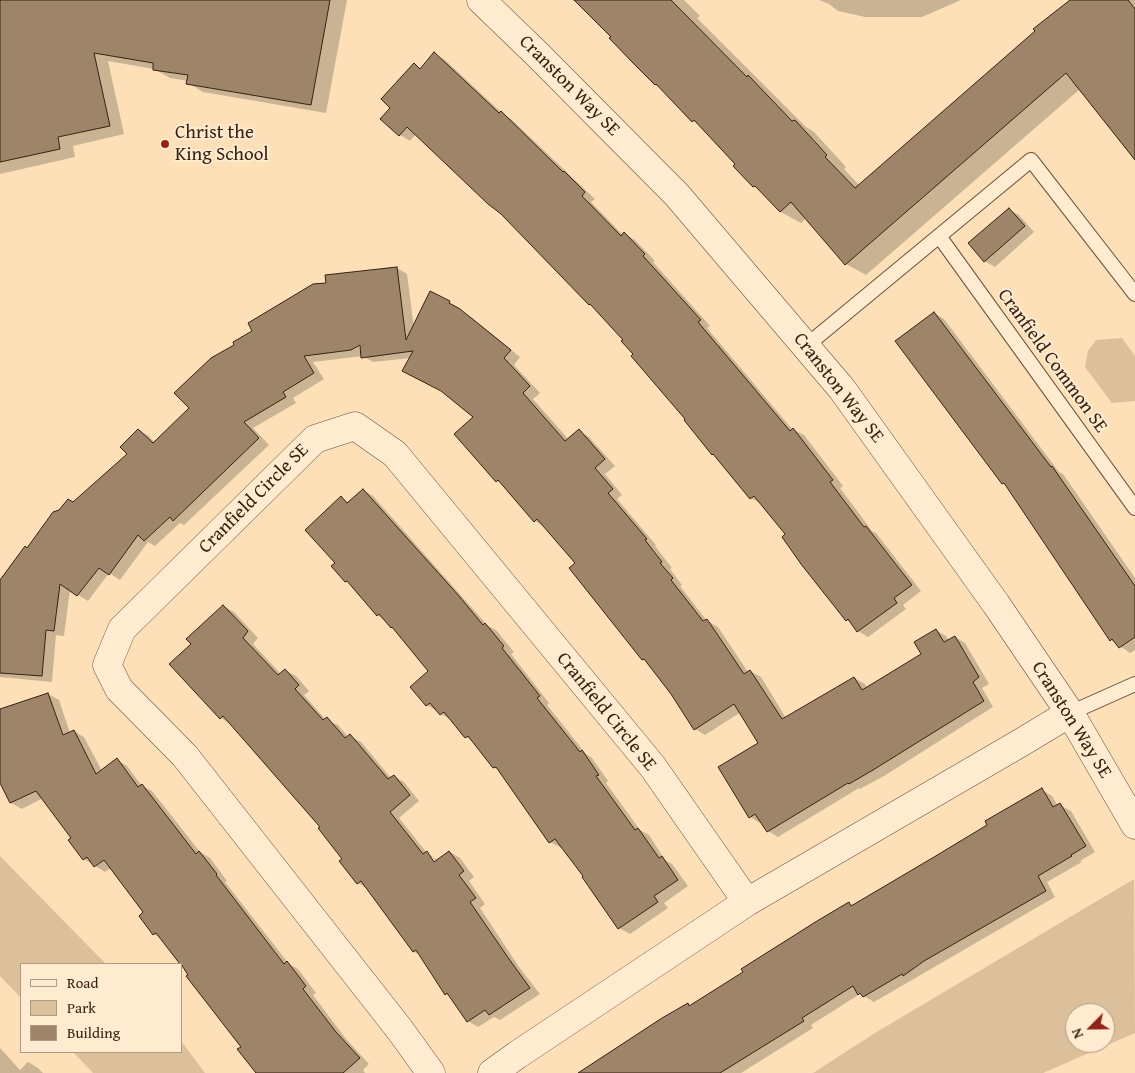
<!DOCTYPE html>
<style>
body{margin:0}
#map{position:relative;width:1135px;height:1073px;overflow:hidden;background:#fde0b7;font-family:"Gentium Book Plus",serif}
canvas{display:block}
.legend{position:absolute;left:20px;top:963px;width:162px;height:90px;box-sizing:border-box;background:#feebd0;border:1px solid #af9a84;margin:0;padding:6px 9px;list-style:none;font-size:15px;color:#382112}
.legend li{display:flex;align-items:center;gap:10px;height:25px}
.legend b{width:25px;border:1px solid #af9a84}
.north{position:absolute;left:1065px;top:1003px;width:50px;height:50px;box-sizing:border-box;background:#feebd0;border:1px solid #af9a84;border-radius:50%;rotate:247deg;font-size:14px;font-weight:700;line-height:20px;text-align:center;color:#382112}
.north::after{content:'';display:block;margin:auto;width:18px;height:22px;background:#8f2418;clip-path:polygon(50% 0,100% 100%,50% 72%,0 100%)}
</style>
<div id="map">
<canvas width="1135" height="1073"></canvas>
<ul class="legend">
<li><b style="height:6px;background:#feebd0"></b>Road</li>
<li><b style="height:14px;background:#dcc09b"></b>Park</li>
<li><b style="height:14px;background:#9e8468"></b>Building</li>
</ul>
<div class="north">N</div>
</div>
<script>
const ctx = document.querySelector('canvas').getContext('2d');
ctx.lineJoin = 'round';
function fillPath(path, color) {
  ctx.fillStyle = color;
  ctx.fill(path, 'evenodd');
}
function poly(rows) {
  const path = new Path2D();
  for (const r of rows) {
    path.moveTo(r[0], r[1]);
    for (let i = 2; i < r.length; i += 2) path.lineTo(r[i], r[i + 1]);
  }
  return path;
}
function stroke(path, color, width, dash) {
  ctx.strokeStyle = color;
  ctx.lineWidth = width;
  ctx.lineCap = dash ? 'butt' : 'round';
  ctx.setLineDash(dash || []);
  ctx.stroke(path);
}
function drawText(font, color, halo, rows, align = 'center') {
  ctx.font = font + ' "Gentium Book Plus",serif';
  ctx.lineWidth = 4;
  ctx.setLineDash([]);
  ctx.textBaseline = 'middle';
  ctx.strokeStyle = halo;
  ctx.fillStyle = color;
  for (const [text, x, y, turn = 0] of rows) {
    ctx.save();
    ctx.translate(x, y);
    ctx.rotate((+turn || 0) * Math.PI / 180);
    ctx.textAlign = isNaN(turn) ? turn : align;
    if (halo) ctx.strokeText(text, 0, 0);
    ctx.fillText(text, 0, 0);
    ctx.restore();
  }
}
fillPath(poly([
 [1122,338,1135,356,1135,401,1112,403,1085,367,1088,351,1096,340],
 [0,856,106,964,21,964,21,998,0,976],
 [1134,879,1135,1033,1043,1073,813,1073,875,1033],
 [1075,1013,1105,1013,1105,1043,1075,1043],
 [181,1041,205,1073,93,1073,73,1052,181,1052]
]), '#dcc09b');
fillPath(poly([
 [0,0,347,0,326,113,203,92,188,83,188,81,170,78,154,69,108,61,124,134,73,146,75,157,0,174],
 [574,0,684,0,700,16,697,18,806,127,814,132,846,167,844,169,860,186,1072,0,1135,0,1135,159,1080,89,866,275,846,264,806,218,801,223,781,212,762,191,754,186,737,164,700,125,693,121,578,3],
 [819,0,961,0,922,17,865,17,838,11,829,4],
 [435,54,445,60,502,113,511,119,595,199,591,202,623,235,625,234,635,240,655,261,653,262,710,326,707,328,792,429,804,435,843,486,840,488,872,531,876,533,921,591,903,605,906,609,868,637,858,631,852,623,846,620,786,534,761,504,751,498,624,340,594,306,589,304,501,213,416,134,410,141,400,135,382,119,392,108,414,65,421,69],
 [1009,210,1019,215,1034,232,995,267,984,261],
 [397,268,407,274,414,328,431,293,460,308,459,310,471,317,520,357,514,365,540,393,533,399,569,440,579,431,589,437,615,466,605,474,622,495,617,499,656,545,655,546,672,568,670,569,682,585,680,586,707,621,718,627,748,672,750,671,761,677,786,718,854,678,865,684,867,688,923,654,936,630,946,636,949,641,955,637,965,643,989,684,982,688,993,707,884,776,860,789,859,788,778,837,768,831,762,822,760,823,750,817,760,743,741,712,705,735,695,729,672,693,649,662,643,659,577,563,545,527,535,521,504,485,497,481,455,434,475,417,411,358,373,362,363,356,313,362,324,379,293,398,296,403,253,428,269,445,184,525,180,523,155,546,148,542,120,580,109,573,88,601,70,590,64,636,56,635,52,682,0,677,0,582,27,549,73,503,128,454,139,430,149,436,155,443,191,408,236,345,327,284],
 [934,313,944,319,1059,472,1063,474,1135,578,1135,650,1130,653,1111,640,1007,486,1003,483],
 [363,490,373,496,488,626,496,630,514,652,511,654,549,703,547,705,586,754,592,758,608,781,606,783,640,830,649,835,665,860,672,864,688,886,664,903,668,908,630,934,619,928,563,847,561,848,550,842,500,771,494,767,475,743,466,737,451,720,427,705,430,671,395,629,378,615,333,566,337,563,341,498,349,503],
 [223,606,234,612,258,638,253,644,281,674,285,670,296,676,309,691,304,695,326,720,338,725,348,737,350,736,361,742,391,778,394,776,404,782,419,801,399,818,427,853,439,861,450,852,460,858,474,877,469,881,485,904,480,908,519,967,540,994,500,1020,494,1017,478,1027,468,1021,451,997,446,994,421,955,414,952,368,889,358,883,341,861,344,859,322,827,232,725,221,718,171,664,193,645],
 [430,857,433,857,439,866,437,868],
 [48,694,59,700,70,733,74,731,84,737,102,771,117,760,127,766,142,786,152,791,200,852,210,858,227,881,225,882,289,964,298,969,316,993,313,995,346,1039,369,1064,363,1070,365,1073,264,1073,162,939,154,934,144,912,111,868,105,872,84,859,72,838,43,798,22,809,11,803,0,779,0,710],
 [1042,790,1052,796,1058,806,1060,805,1071,811,1095,852,1080,861,1082,862,1047,882,1055,897,874,1002,860,994,811,1025,813,1028,741,1073,588,1073,688,1005,691,1007,849,903,853,906,989,826],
 [0,1048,20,1070,28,1062,38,1068,43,1073,0,1073]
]), '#0003');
const building = poly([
 [0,0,330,0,311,105,186,84,188,75,153,70,153,63,94,53,110,126,58,137,60,149,0,162,0,0],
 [574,0,671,0,747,77,748,75,792,121,795,120,827,155,825,157,855,188,1035,31,1033,29,1070,0,1128,0,1135,9,1135,160,1066,73,845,265,791,202,780,212,755,186,753,187,733,166,735,164,694,120,692,122,656,84,655,85,634,64,609,38,611,37,574,0],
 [434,52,499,113,501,111,563,172,564,171,585,192,582,196,621,236,624,232,645,254,643,256,701,320,698,322,790,431,793,428,833,480,830,482,864,527,866,526,912,585,894,598,897,603,857,632,848,619,846,621,801,564,782,537,785,534,754,496,750,499,713,454,712,455,684,420,685,419,631,356,633,354,621,341,623,340,590,304,589,305,501,214,488,204,407,127,399,136,380,119,390,108,381,99,414,63,420,69,434,52],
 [1009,208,1025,226,984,262,968,243,1009,208],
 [397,267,406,340,430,291,450,301,449,303,460,309,511,350,504,358,530,386,523,393,565,441,579,429,605,459,595,468,613,489,608,493,647,539,645,540,662,562,660,563,673,578,671,580,703,621,707,619,744,674,750,670,782,719,854,677,862,690,921,654,914,642,936,629,944,642,955,636,979,677,973,682,984,701,873,770,849,784,848,783,767,832,755,814,749,818,718,767,758,743,734,704,694,730,671,694,644,659,642,660,569,568,575,563,537,519,534,522,498,480,496,482,454,434,473,417,441,391,402,371,413,351,361,358,360,345,351,350,304,356,314,373,283,392,286,397,244,422,259,438,173,521,170,517,144,541,138,535,109,575,99,568,77,596,60,584,54,631,46,630,42,676,0,673,0,580,25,546,27,548,53,512,59,510,68,499,73,502,127,454,120,447,138,429,153,443,189,408,174,393,211,358,234,345,233,342,252,331,248,323,313,284,326,283,325,275,397,267],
 [934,312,1051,467,1052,466,1135,586,1135,637,1119,648,1112,639,1110,641,1004,483,1002,484,895,341,934,312],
 [363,489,459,596,483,625,485,623,504,646,502,648,540,696,537,698,580,752,582,750,599,775,596,776,635,830,638,828,659,858,662,856,678,880,654,896,658,902,618,929,582,877,583,876,555,839,549,843,496,767,493,768,468,736,465,738,444,712,440,715,430,703,426,706,410,687,428,671,392,627,391,628,379,614,377,616,347,581,345,582,331,566,335,563,305,530,341,496,347,503,363,489],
 [223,605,248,631,243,638,278,675,285,669,299,685,295,689,323,720,327,717,345,738,350,734,388,779,394,775,410,795,390,812,423,854,427,851,434,862,449,851,464,871,459,875,476,898,470,902,509,959,530,988,489,1015,485,1010,467,1022,447,993,445,995,416,950,413,952,361,881,357,884,339,861,342,859,318,828,320,827,223,716,220,719,169,664,191,644,186,639,223,605],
 [48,693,63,735,74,730,96,774,117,758,138,787,142,784,196,854,199,851,217,874,216,875,284,964,287,961,306,986,303,989,336,1032,360,1058,343,1073,256,1073,237,1049,241,1047,186,976,188,975,181,964,180,964,156,933,153,935,139,916,143,912,104,860,94,867,87,857,83,860,68,840,71,838,36,791,10,803,0,783,0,709,48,693],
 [1042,788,1053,807,1060,803,1086,846,1071,855,1072,856,1038,876,1046,891,924,961,903,976,902,974,863,997,860,993,858,995,853,986,802,1018,804,1021,720,1073,578,1073,662,1018,688,1003,689,1006,743,972,741,969,817,921,849,902,851,906,934,857,987,825,985,821,1042,788]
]);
fillPath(building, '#9e8468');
stroke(building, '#382112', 1);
const service = poly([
 [939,236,1135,508],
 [806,346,1031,160,1135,294],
 [1070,713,1135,684]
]);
const minor = poly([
 [481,0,538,55,677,195,842,389,996,604,1070,713,1135,825],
 [431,1073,400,1030,185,756,119,689,107,665,122,629,315,439,355,426,395,454,653,767,747,902],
 [492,1073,517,1055,747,902,1022,742,1070,713]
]);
stroke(service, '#69513b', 16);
stroke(minor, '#69513b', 29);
stroke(service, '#feebd0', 14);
stroke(minor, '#feebd0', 28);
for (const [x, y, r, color] of [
 [165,144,5,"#8f2418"]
]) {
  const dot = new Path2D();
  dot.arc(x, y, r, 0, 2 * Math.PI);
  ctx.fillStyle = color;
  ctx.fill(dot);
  stroke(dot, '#feebd0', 2);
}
drawText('19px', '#382112', '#feebd0', [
 ["Cranston Way SE",569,86,45],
 ["Cranfield Common SE",1052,361,54],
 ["Cranston Way SE",838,388,52],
 ["Cranfield Circle SE",254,499,-45],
 ["Cranfield Circle SE",606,712,51],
 ["Cranston Way SE",1071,720,58]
]);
drawText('19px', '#382112', '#feebd0', [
 ["Christ the",175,133],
 ["King School",175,155]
], 'left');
</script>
